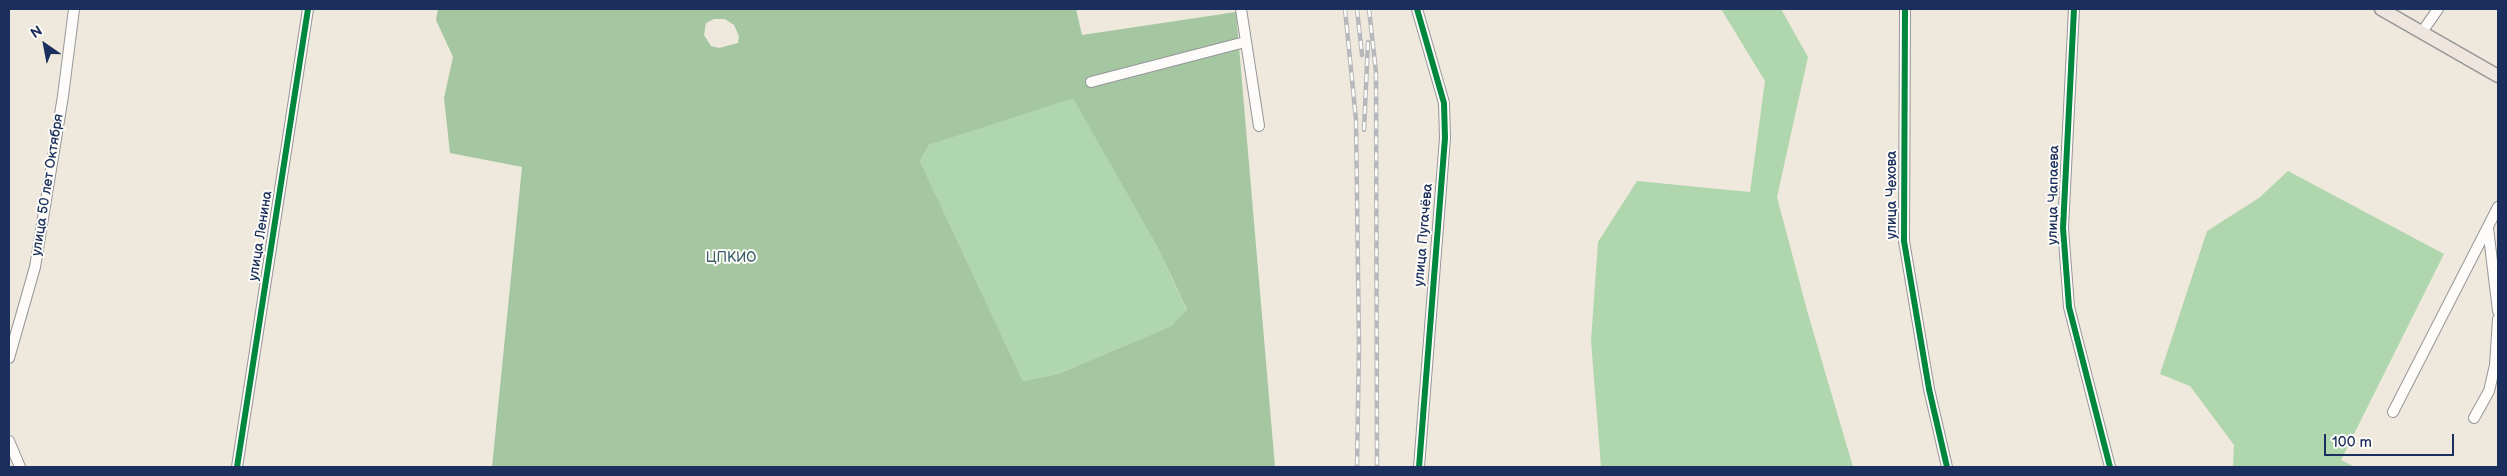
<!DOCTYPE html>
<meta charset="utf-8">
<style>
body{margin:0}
#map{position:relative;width:2507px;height:476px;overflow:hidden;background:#efe8dd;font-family:"Balsamiq Sans",sans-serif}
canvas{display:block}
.frame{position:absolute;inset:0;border:10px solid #1b2f5e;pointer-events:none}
.north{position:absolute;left:20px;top:20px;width:50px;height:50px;-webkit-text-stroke:4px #fdfcf7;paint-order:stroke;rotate:327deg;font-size:14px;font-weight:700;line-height:20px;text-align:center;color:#1b2f5e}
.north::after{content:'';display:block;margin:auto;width:18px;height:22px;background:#1b2f5e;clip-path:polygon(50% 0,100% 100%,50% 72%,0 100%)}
.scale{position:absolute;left:2324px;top:434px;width:130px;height:22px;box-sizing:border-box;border:2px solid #1b2f5e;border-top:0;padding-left:6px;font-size:15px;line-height:18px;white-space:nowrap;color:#1b2f5e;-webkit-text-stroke:4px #fdfcf7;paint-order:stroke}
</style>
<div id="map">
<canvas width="2507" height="476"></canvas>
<div class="frame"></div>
<div class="north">N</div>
<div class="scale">100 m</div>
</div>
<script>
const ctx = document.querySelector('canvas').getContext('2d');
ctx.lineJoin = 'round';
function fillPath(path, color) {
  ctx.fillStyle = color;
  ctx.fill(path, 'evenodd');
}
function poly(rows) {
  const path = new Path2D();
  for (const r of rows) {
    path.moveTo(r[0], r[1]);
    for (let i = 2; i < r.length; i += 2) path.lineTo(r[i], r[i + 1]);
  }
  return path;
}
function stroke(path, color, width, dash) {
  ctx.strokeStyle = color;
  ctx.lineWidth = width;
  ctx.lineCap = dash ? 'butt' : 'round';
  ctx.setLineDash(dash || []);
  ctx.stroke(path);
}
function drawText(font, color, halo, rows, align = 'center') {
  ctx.font = font + ' "Balsamiq Sans",sans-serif';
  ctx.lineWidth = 4;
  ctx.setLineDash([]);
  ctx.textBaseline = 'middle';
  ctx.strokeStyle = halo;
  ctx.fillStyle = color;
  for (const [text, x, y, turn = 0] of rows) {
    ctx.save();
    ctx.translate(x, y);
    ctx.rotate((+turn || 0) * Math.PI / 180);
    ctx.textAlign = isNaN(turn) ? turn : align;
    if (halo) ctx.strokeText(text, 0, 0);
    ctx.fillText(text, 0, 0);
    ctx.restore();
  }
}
fillPath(poly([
 [1721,9,1781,9,1808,57,1777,197,1808,314,1853,467,1601,467,1591,341,1598,242,1637,181,1750,192,1765,81],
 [1073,97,1159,250,1187,311,1171,326,1058,374,1023,381,920,161,929,145],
 [2288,171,2444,254,2341,460,2355,467,2233,467,2234,445,2190,386,2160,374,2207,231,2259,198]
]), '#b0d6ad');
fillPath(poly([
 [438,9,1076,9,1082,35,1236,12,1275,467,492,467,522,167,450,153,444,98,453,57,436,20],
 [714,19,725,19,734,25,739,36,738,43,719,48,711,46,704,35,706,23],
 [1073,98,1159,250,1187,310,1171,326,1058,374,1023,381,920,161,929,145]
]), '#a4c7a2');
const minor = poly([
 [1241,9,1259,126],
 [1417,9,1444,103,1445,138,1419,467],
 [1905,9,1904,241,1929,389,1947,467],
 [2074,9,2063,228,2069,307,2110,467],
 [2422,32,2438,9],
 [1091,82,1245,42],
 [2488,228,2498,311],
 [9,358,35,267,63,96,74,9],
 [2393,412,2498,207],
 [2474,418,2489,391,2495,365,2498,319],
 [9,441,20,467],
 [237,467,308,9]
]);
const major = poly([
 [2381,9,2498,76]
]);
stroke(minor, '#969698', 12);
stroke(major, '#969698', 15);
stroke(minor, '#fdfcfa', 10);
stroke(major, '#ede5de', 12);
const rail = poly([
 [1345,9,1356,120,1359,346,1357,467],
 [1357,9,1362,55],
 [1369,9,1376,72,1377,467],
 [1364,130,1368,42]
]);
stroke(rail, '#b7b8bc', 4.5);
stroke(rail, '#fdfcf7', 2.5, [8]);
stroke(poly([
 [1417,9,1444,103,1445,138,1419,467],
 [1905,9,1904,241,1929,389,1947,467],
 [2074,9,2063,228,2069,307,2110,467],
 [237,467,308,9]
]), '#00873e', 6);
drawText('14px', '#1b2f5e', '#fdfcf7', [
 ["улица 50 лет Октября",48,185,-81],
 ["улица Чехова",1892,195,-90],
 ["улица Чапаева",2054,195,-89],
 ["улица Пугачёва",1424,235,-85],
 ["улица Ленина",261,236,-81]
]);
drawText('14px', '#385d6a', '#fdfcf7', [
 ["ЦПКИО",731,258]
]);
</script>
